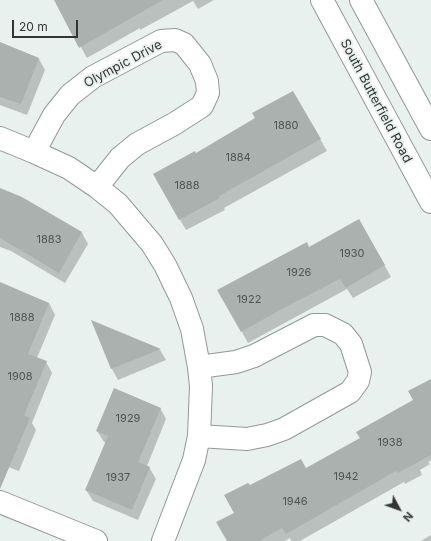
<!DOCTYPE html>
<style>
body{margin:0}
#map{position:relative;width:431px;height:541px;overflow:hidden;background:#e9f1ee;font-family:Inter,sans-serif}
canvas{display:block}
.north{position:absolute;left:379px;top:489px;width:40px;height:40px;-webkit-text-stroke:3px #e9f1ee;paint-order:stroke;rotate:131deg;font-size:11px;font-weight:700;line-height:16px;text-align:center;color:#323534}
.north::after{content:'';display:block;margin:auto;width:14px;height:18px;background:#323534;clip-path:polygon(50% 0,100% 100%,50% 72%,0 100%)}
.scale{position:absolute;left:12px;top:20px;width:66px;height:18px;box-sizing:border-box;border:2px solid #323534;border-top:0;padding-left:5px;font-size:12px;line-height:14px;white-space:nowrap;color:#323534;-webkit-text-stroke:3px #e9f1ee;paint-order:stroke}
</style>
<div id="map">
<canvas width="431" height="541"></canvas>
<div class="north">N</div>
<div class="scale">20 m</div>
</div>
<script>
const ctx = document.querySelector('canvas').getContext('2d');
ctx.lineJoin = 'round';
function fillPath(path, color) {
  ctx.fillStyle = color;
  ctx.fill(path, 'evenodd');
}
function poly(rows) {
  const path = new Path2D();
  for (const r of rows) {
    path.moveTo(r[0], r[1]);
    for (let i = 2; i < r.length; i += 2) path.lineTo(r[i], r[i + 1]);
  }
  return path;
}
function stroke(path, color, width, dash) {
  ctx.strokeStyle = color;
  ctx.lineWidth = width;
  ctx.lineCap = dash ? 'butt' : 'round';
  ctx.setLineDash(dash || []);
  ctx.stroke(path);
}
function drawText(font, color, halo, rows, align = 'center') {
  ctx.font = font + ' Inter,sans-serif';
  ctx.lineWidth = 4;
  ctx.setLineDash([]);
  ctx.textBaseline = 'middle';
  ctx.strokeStyle = halo;
  ctx.fillStyle = color;
  for (const [text, x, y, turn = 0] of rows) {
    ctx.save();
    ctx.translate(x, y);
    ctx.rotate((+turn || 0) * Math.PI / 180);
    ctx.textAlign = isNaN(turn) ? turn : align;
    if (halo) ctx.strokeText(text, 0, 0);
    ctx.fillText(text, 0, 0);
    ctx.restore();
  }
}
fillPath(poly([
 [55,0,214,0,198,9,193,1,140,30,140,28,87,58],
 [0,43,39,59,45,70,27,115,0,105],
 [293,92,327,151,224,208,225,210,186,230,154,174,196,155,256,118],
 [0,189,22,198,82,233,88,244,65,283,11,251,0,247],
 [359,220,391,277,353,298,347,289,248,343,219,290,309,248],
 [0,293,49,303,55,315,37,358,46,362,52,373,32,423,36,430,19,471,0,464],
 [92,322,160,350,166,360,118,380,112,369],
 [431,380,431,461,428,462,430,464,420,470,422,475,405,484,404,482,300,541,291,541,290,538,285,541,228,541,235,513,249,487,306,469,361,438,414,401],
 [160,408,166,419,147,466,149,467,156,479,138,520,93,501,86,490,106,443,104,442,97,431],
 [431,535,431,541,421,541]
]), '#0003');
fillPath(poly([
 [54,0,163,0,79,48],
 [0,42,39,58,21,104,0,97],
 [293,91,321,139,219,196,220,198,179,220,153,174,195,151,196,153,255,118,252,113],
 [0,188,22,197,82,232,59,273,0,238],
 [359,219,385,265,346,288,340,279,280,310,241,332,217,290,307,242,309,247],
 [0,282,49,303,28,354,47,361,24,415,30,418,0,489],
 [91,320,161,349,111,369],
 [431,379,431,455,398,473,396,471,286,534,282,528,259,541,227,541,216,522,234,513,224,495,248,483,250,485,301,459,306,468,360,438,356,432,413,400,408,391],
 [114,388,161,408,138,462,150,467,132,510,85,490,108,436,96,431]
]), '#aab1af');
const street = poly([
 [0,138,34,152,69,168,97,187,118,204,152,244,165,265,181,298,192,329,199,367,201,386,199,436,194,460,163,541],
 [34,152,54,115,70,95,93,77,161,41,175,40,184,44,200,64,207,81,208,93,202,106,174,124,137,144,120,158,97,187],
 [199,436,247,439,267,435,284,429,350,392,358,381,360,372,351,344,343,334,325,325,314,325,254,356,236,362,199,367],
 [0,502,96,541]
]);
const secondary = poly([
 [322,0,431,202],
 [361,0,431,129]
]);
stroke(street, '#929996', 24);
stroke(secondary, '#929996', 24);
stroke(street, '#fff', 22);
stroke(secondary, '#fff', 22);
drawText('11px', '#505453', null, [
 ["1880",286,126],
 ["1884",238,158],
 ["1888",187,186],
 ["1883",49,240],
 ["1930",352,254],
 ["1926",299,273],
 ["1922",249,300],
 ["1888",22,318],
 ["1908",20,377],
 ["1929",128,419],
 ["1938",390,443],
 ["1942",346,477],
 ["1937",118,478],
 ["1946",295,502]
]);
drawText('13px', '#323534', '#e9f1ee', [
 ["Olympic Drive",123,64,-28],
 ["South Butterfield Road",376,101,62]
]);
</script>
